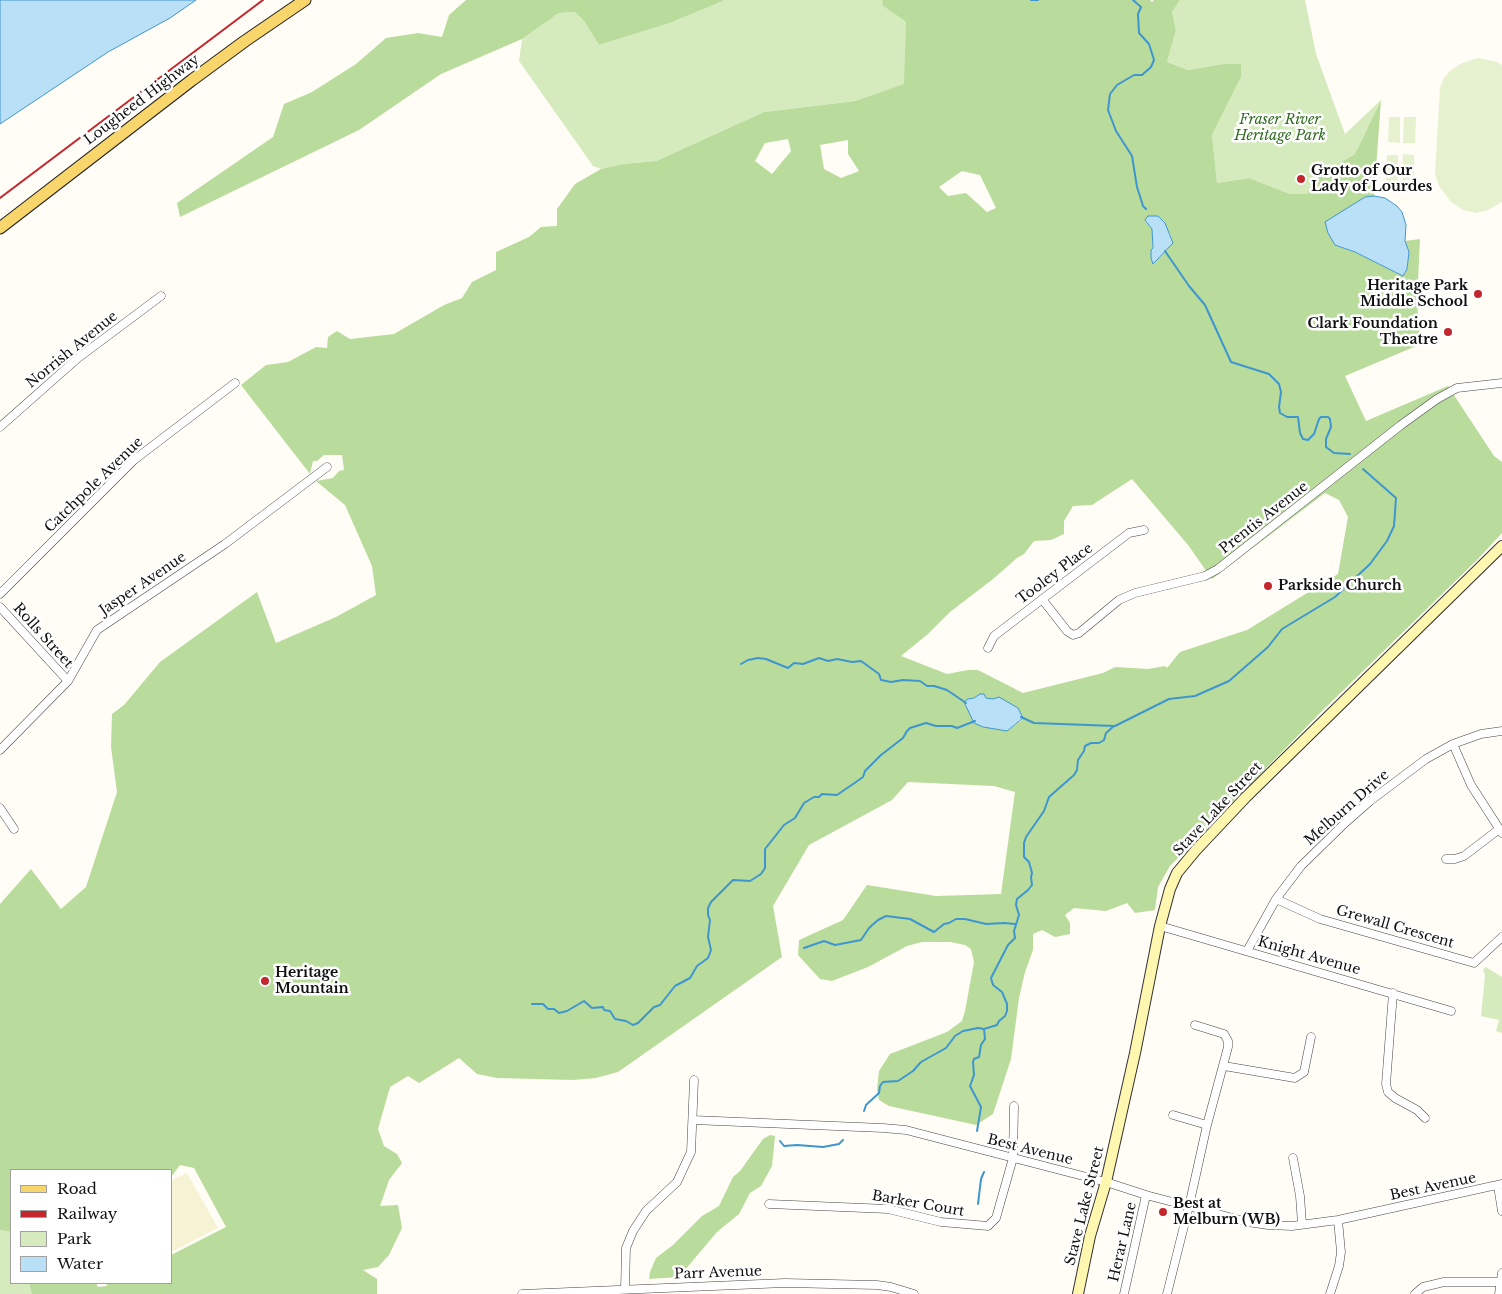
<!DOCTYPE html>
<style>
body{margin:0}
#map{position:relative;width:1502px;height:1294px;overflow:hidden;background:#fffdf5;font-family:"Libre Baskerville",serif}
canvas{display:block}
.legend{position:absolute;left:10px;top:1169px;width:162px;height:115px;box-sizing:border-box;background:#fff;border:1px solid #a0a0a0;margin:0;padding:6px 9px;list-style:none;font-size:15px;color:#111}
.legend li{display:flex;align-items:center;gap:10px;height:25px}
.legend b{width:25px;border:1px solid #a0a0a0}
</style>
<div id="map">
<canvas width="1502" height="1294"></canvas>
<ul class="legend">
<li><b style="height:6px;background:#f9d66b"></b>Road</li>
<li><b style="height:6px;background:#c4262e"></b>Railway</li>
<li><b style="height:14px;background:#d5ebbd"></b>Park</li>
<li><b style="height:14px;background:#b9e0f7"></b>Water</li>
</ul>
</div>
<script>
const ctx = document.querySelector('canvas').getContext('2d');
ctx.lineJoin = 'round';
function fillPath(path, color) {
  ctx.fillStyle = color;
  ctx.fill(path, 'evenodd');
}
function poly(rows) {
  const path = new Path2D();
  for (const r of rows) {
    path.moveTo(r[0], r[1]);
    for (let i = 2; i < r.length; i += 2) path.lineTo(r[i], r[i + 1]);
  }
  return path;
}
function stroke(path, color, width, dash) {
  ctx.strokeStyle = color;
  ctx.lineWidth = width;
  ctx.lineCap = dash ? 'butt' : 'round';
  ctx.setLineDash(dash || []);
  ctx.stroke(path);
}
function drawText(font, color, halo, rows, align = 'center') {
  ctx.font = font + ' "Libre Baskerville",serif';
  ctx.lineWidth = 5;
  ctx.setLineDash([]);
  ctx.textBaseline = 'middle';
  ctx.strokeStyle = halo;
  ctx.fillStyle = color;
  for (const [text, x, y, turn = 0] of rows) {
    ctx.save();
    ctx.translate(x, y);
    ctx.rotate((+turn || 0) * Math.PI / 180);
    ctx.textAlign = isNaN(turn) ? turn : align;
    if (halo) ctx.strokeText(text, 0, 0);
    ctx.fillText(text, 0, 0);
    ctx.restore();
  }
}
fillPath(poly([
 [187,1173,218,1228,171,1252,171,1181]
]), '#f6f3d4');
fillPath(poly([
 [725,0,882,0,883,6,906,22,905,84,855,101,764,112,656,161,623,164,601,169,593,166,519,61,522,39,559,13,575,12,584,21,599,45,670,23],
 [1180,0,1305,0,1316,54,1345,134,1381,100,1355,154,1314,178,1307,194,1290,194,1249,178,1217,183,1212,135,1241,77,1223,64,1188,70,1167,62,1176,30,1172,12],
 [1486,967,1502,977,1502,1033,1496,1031,1499,1020,1481,1016,1485,975,1483,970],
 [0,1230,11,1232,11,1283,29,1283,32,1294,0,1294]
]), '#d5ebbd');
fillPath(poly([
 [466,0,725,0,670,23,599,45,584,21,575,12,559,13,522,39,441,74,359,130,180,217,177,203,273,137,284,104,312,92,356,64,386,38,418,33,442,37,449,15],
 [882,0,1150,0,1152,2,1154,0,1180,0,1172,12,1176,30,1167,62,1188,70,1223,64,1241,64,1241,77,1212,135,1217,183,1249,178,1290,194,1307,194,1314,178,1355,154,1381,100,1374,196,1365,197,1341,213,1335,245,1355,252,1403,276,1407,269,1409,252,1405,241,1420,239,1417,303,1421,344,1345,376,1366,421,1448,386,1494,456,1502,462,1502,533,1477,560,1323,710,1170,866,1158,887,1155,910,1135,913,1127,903,1106,911,1074,908,1065,915,1070,923,1070,934,1055,937,1042,930,1033,934,1033,950,1025,972,1019,998,1011,1059,993,1114,976,1125,889,1106,879,1100,877,1089,879,1071,890,1054,947,1032,962,1021,965,1011,974,962,971,949,965,945,950,942,922,942,907,946,868,967,832,981,820,979,798,955,799,940,843,920,867,885,936,896,1001,894,1015,792,994,786,908,782,892,800,809,845,773,906,782,957,618,1072,596,1078,573,1080,497,1078,477,1074,459,1058,419,1083,408,1076,390,1087,378,1129,384,1146,397,1154,402,1163,389,1180,380,1206,398,1205,402,1228,389,1255,378,1267,363,1270,377,1279,377,1294,32,1294,29,1283,96,1283,98,1287,107,1286,106,1283,171,1283,171,1255,226,1227,194,1168,180,1165,171,1177,171,1170,11,1170,11,1232,0,1230,0,904,31,869,61,909,86,887,117,792,111,747,112,714,124,705,160,662,257,592,276,643,336,617,376,595,372,566,345,505,316,481,333,478,339,471,344,470,342,455,324,455,317,461,313,461,310,474,241,385,266,365,288,362,316,347,327,348,328,337,337,331,350,339,394,334,444,305,462,298,472,282,496,270,496,252,529,237,541,227,557,226,557,209,575,184,601,169,623,164,656,161,764,112,855,101,904,84,906,22,883,6],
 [788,139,791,151,772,174,755,161,765,143],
 [848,140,848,154,859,171,841,178,824,169,820,145],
 [962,171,980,175,996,208,987,212,966,193,948,196,939,187],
 [1150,217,1164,221,1168,232,1171,235,1151,250,1153,248,1152,229,1145,221],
 [1132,479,1188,545,1212,579,1325,493,1339,500,1348,517,1338,574,1247,630,1180,652,1167,668,1165,666,1148,669,1115,667,1103,673,1023,693,978,670,968,670,947,674,901,656,928,634,950,612,993,579,1017,558,1024,554,1034,541,1051,540,1064,534,1064,521,1073,506,1092,505],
 [986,698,1007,702,1018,708,1022,720,1007,731,974,723,968,699],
 [770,1135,775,1136,772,1166,761,1186,750,1193,739,1214,717,1232,679,1277,649,1279,650,1272,656,1258,673,1245,702,1216,719,1206,733,1177,740,1171,763,1139]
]), '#b9dc9c');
fillPath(poly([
 [1478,58,1497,62,1502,65,1502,202,1488,210,1477,213,1463,210,1451,202,1439,186,1435,174,1440,88,1444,78,1450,71,1462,63],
 [1389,117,1400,117,1400,143,1388,142],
 [1404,117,1416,117,1415,143,1403,143],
 [1403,154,1414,155,1414,180,1402,180],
 [1387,155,1398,155,1398,181,1386,181]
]), '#e6f2cf');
const water = poly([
 [0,0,196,0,170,18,108,52,0,124,0,0],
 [1374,196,1385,198,1397,206,1402,212,1406,225,1405,241,1409,252,1407,269,1403,276,1355,252,1335,245,1328,233,1325,222,1365,197,1374,196],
 [1148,216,1158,216,1165,223,1173,243,1153,264,1151,258,1151,250,1153,248,1152,229,1145,220,1148,216],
 [980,694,984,694,986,698,993,699,999,697,1018,708,1023,718,1007,731,983,727,974,723,964,702,968,699,974,698,980,694]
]);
fillPath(water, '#b9e0f7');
stroke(water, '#3f96cf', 1);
stroke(poly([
 [1031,0,1038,0],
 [1133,0,1141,7,1138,14,1139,33,1149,44,1154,60,1151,67,1142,75,1134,75,1117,85,1110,94,1108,110,1116,131,1132,156,1137,187,1143,206,1146,209],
 [1165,251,1189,286,1205,305,1231,362,1269,374,1279,384,1281,392,1279,407,1280,413,1287,417,1298,417,1300,433,1303,439,1308,440,1314,434,1319,419,1321,417,1328,417,1330,419,1331,427,1326,439,1326,447,1334,453,1350,454],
 [741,664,748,660,758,658,766,659,788,668,794,663,803,664,819,658,828,661,837,659,852,662,861,661,879,674,881,680,891,682,903,680,920,681,927,686,934,686,947,690,966,703],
 [1021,717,1034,723,1115,726,1169,699,1195,696,1229,681,1268,647,1282,629,1335,597,1370,564,1387,541,1394,526,1396,498,1363,469],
 [804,948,824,941,835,945,861,940,869,928,878,920,886,916,910,919,934,932,944,924,949,923,956,919,965,919,986,924,1004,923,1015,924],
 [532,1004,543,1004,548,1009,554,1009,559,1013,567,1011,584,1001,592,1008,603,1007,604,1010,610,1011,615,1019,626,1021,633,1025,638,1023,654,1007,660,1005,675,986,690,978,697,966,708,958,711,950,708,937,710,920,708,915,708,908,711,902,733,880,750,881,761,874,765,868,765,849,784,825,795,818,804,803,814,797,819,797,822,794,837,795,856,782,863,777,865,771,881,755,903,738,907,731,910,728,926,723,936,726,952,726,957,728,975,721],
 [864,1111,866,1105,879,1093,880,1086,883,1082,898,1081,913,1071,921,1062,946,1048,955,1036,963,1031,978,1028,984,1029],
 [977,1131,981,1107,970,1086,974,1075,973,1062,974,1059,979,1057,981,1045,985,1039,984,1029,997,1025,999,1021,1005,1016,1007,1011,1007,1004,1002,992,993,985,991,978,1008,945,1015,938,1014,931,1019,915,1016,905,1017,899,1028,890,1032,885,1031,877,1032,873,1029,862,1024,857,1024,843,1026,837,1044,811,1049,797,1074,775,1077,770,1078,760,1084,751,1085,746,1091,743,1099,743,1104,740,1106,733,1114,726],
 [780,1141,784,1146,797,1145,823,1147,839,1144,843,1140],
 [978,1204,981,1179,984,1172]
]), '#3f96cf', 2);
const minor = poly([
 [0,427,78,358,161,296],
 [0,594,134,460,235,383],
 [1042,599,1067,631,1073,635,1079,633,1119,600,1135,593,1205,576,1218,569,1401,425,1437,399,1457,388,1502,383],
 [0,607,68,681],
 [988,648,994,636,1129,533,1144,530],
 [1453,744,1471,785,1502,833],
 [0,750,68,681,97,630,225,544,327,467],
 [0,808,14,829],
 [1446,859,1455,859,1464,856,1498,830],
 [1276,899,1320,919,1474,963,1502,937],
 [1160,926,1451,1011],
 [1247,951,1276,899,1301,866,1345,823,1370,801,1426,759,1453,744,1481,734,1502,731],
 [1393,993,1386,1084,1388,1092,1395,1098,1417,1110,1425,1118],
 [1224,1066,1295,1078,1304,1072,1311,1037],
 [1173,1115,1207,1125],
 [693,1120,883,1128,906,1130,1106,1182,1146,1195,1248,1222,1268,1225,1292,1226,1338,1220,1502,1184],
 [1293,1158,1300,1196,1302,1224],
 [1498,1186,1502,1211],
 [769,1204,888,1209,941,1222,988,1226,996,1218,1013,1158,1014,1106],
 [625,1289,626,1248,633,1231,646,1211,677,1182,691,1152,694,1080],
 [522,1294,785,1283,877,1285,891,1287,914,1294],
 [1124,1294,1146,1195],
 [1167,1294,1189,1206,1207,1125,1228,1047,1228,1041,1224,1034,1195,1025],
 [1330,1294,1339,1266,1341,1252,1338,1220],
 [1415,1294,1423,1287,1444,1282,1501,1282],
 [1499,1294,1502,1273]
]);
const secondary = poly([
 [1078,1294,1090,1236,1106,1182,1135,1053,1160,926,1170,889,1177,873,1196,850,1246,797,1502,546]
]);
const primary = poly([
 [0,228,192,80,245,41,305,0]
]);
stroke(minor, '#444', 9);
stroke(secondary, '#333', 12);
stroke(primary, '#222', 13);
stroke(minor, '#fff', 8);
stroke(secondary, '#fff6b0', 10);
stroke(primary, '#f9d66b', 11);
stroke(poly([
 [0,198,263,0]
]), '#c4262e', 2);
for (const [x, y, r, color] of [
 [1301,179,5,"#c4262e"],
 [1478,294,5,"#c4262e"],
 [1448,332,5,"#c4262e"],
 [1268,586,5,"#c4262e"],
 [265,981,5,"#c4262e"],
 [1163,1212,5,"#c4262e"]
]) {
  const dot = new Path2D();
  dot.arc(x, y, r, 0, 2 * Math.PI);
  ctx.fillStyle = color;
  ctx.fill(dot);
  stroke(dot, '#fff', 2);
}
drawText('14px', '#111', '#fff', [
 ["Lougheed Highway",142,100,-37],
 ["Norrish Avenue",72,350,-39],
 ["Catchpole Avenue",94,485,-44],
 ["Prentis Avenue",1264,518,-38],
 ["Tooley Place",1055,574,-37],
 ["Jasper Avenue",143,584,-34],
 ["Rolls Street",43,636,48],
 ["Melburn Drive",1347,808,-41],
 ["Stave Lake Street",1218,809,-47],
 ["Grewall Crescent",1395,927,16],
 ["Knight Avenue",1309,956,16],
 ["Best Avenue",1030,1150,14],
 ["Best Avenue",1433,1187,-12],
 ["Barker Court",918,1204,10],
 ["Stave Lake Street",1085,1206,-76],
 ["Herar Lane",1123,1242,-77],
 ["Parr Avenue",718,1273,-2]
]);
drawText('italic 14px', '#2f6b1f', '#fff', [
 ["Fraser River",1280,120],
 ["Heritage Park",1280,136]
]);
drawText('bold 14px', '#111', '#fff', [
 ["Grotto of Our",1311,171],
 ["Lady of Lourdes",1311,187],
 ["Heritage Park",1468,286,"right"],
 ["Middle School",1468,302,"right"],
 ["Clark Foundation",1438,324,"right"],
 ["Theatre",1438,340,"right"],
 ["Parkside Church",1278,586],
 ["Heritage",275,973],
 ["Mountain",275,989],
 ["Best at",1173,1204],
 ["Melburn (WB)",1173,1220]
], 'left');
</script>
